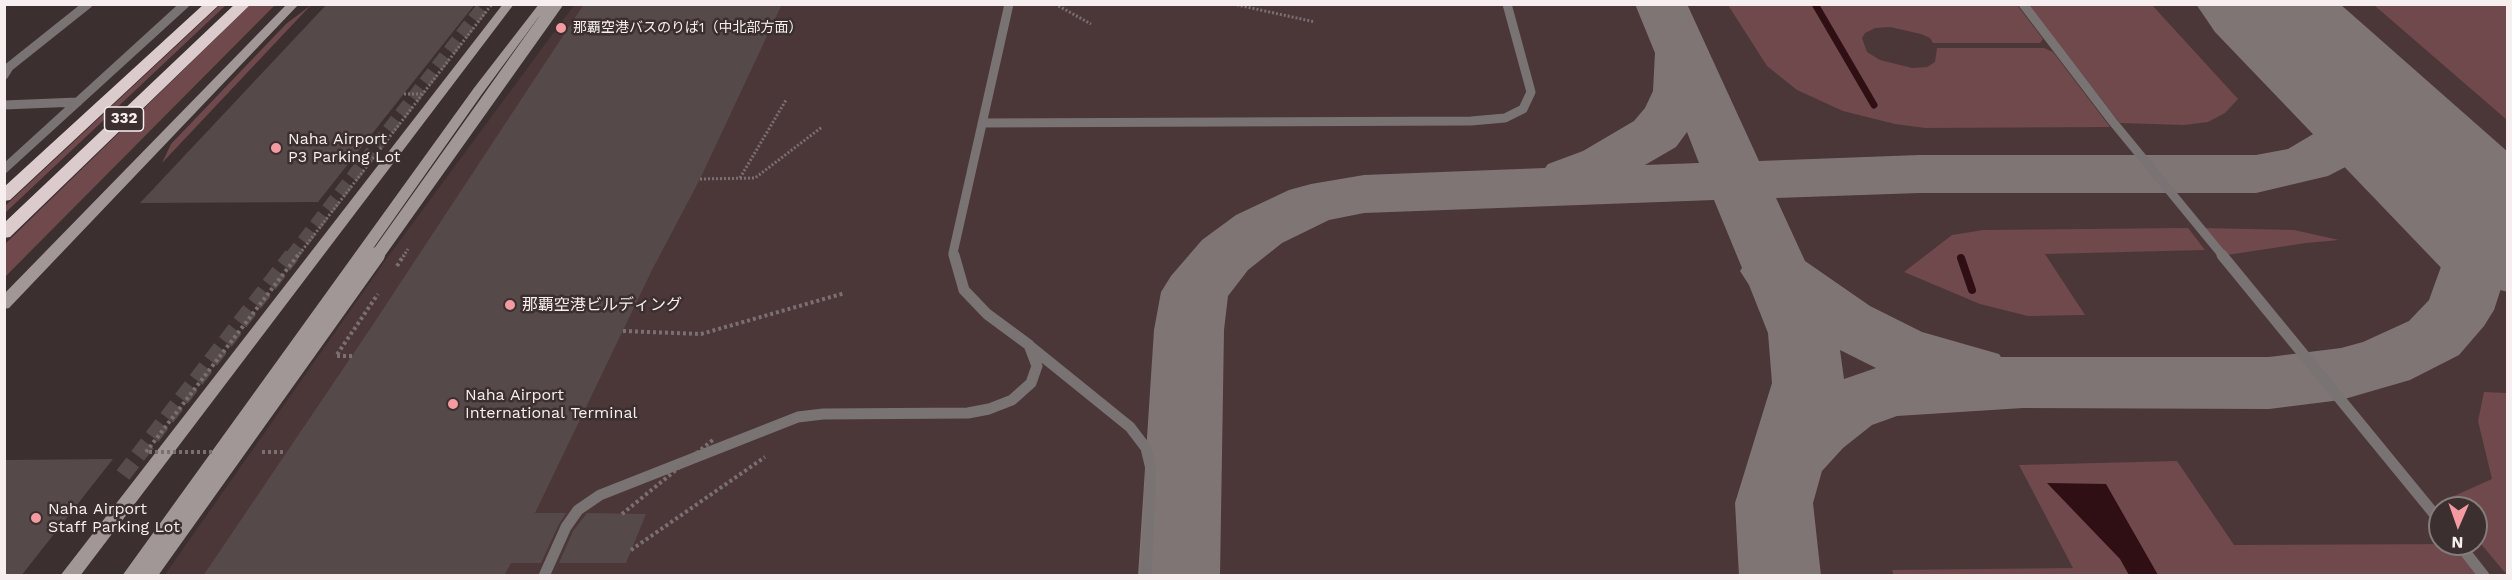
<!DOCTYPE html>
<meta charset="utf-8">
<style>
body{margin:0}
#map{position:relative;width:2512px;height:580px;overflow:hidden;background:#3b2f2f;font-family:"Work Sans",sans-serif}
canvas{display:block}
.frame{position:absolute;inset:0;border:6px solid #f7efef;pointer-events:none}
.north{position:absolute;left:2428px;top:496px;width:60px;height:60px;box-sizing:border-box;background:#3b2f2f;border:2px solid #867c7c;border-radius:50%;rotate:182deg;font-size:16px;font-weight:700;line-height:24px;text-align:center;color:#f7efef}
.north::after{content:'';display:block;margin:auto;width:21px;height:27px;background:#f49aa1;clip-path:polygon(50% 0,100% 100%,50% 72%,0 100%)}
</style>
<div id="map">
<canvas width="2512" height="580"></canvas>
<div class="frame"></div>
<div class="north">N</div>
</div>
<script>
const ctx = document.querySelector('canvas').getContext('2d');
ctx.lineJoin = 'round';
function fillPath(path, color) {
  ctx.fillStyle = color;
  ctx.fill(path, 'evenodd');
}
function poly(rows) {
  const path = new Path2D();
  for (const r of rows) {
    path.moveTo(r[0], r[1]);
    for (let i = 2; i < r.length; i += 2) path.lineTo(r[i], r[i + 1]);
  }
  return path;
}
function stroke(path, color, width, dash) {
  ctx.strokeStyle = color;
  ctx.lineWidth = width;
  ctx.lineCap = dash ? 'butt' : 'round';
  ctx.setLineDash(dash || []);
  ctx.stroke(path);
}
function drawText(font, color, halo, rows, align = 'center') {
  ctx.font = font + ' "Work Sans","Noto Sans JP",sans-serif';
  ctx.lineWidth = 5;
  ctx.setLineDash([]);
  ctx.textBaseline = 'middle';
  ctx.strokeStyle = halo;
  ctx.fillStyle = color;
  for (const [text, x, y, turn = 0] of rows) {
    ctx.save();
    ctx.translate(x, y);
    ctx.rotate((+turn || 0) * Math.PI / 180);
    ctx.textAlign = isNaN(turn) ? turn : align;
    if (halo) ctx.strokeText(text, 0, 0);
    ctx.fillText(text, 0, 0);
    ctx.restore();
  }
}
fillPath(poly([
 [574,5,2507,5,2507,575,164,576,387,258],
 [2440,508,2476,508,2476,544,2440,544]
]), '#4b3738');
fillPath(poly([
 [251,4,275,5,5,277,5,244],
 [220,5,226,5,5,213,5,206],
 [311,5,162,163,171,144,286,24],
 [1728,5,2017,5,2043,39,2040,43,1933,43,1930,38,1921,34,1890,27,1875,28,1865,33,1862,38,1867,52,1880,60,1912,68,1927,67,1935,62,1937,48,2044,48,2053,52,2110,127,1925,128,1895,124,1843,111,1797,90,1767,66],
 [2028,5,2152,5,2238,99,2225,113,2208,122,2184,125,2120,123],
 [2374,5,2507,5,2507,120],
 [2188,228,2205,250,2045,254,2085,315,2028,316,1980,304,1904,272,1952,235,1983,230],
 [2204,228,2294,230,2339,240,2306,243,2227,255],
 [2484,392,2507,393,2507,575,2476,538,2476,508,2452,508,2445,500,2492,479,2478,421],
 [2177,461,2234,545,2455,544,2480,575,1894,576,1892,570,2073,568,2019,465]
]), '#6f494c');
fillPath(poly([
 [2047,483,2106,484,2158,575,2129,575,2120,559]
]), '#2f0f13');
stroke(poly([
 [1815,4,1874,105]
]), '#2f0f13', 7);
stroke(poly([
 [1961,258,1972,290]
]), '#2f0f13', 8);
fillPath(poly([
 [1635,4,1687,4,1759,161,1919,155,2256,155,2288,149,2320,130,2324,109,2319,86,2327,74,2347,69,2367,74,2375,86,2382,109,2378,137,2369,150,2353,163,2328,176,2256,193,1919,193,1776,198,1805,261,1870,306,1922,332,1999,354,2001,357,2269,357,2341,348,2363,342,2409,321,2429,300,2447,250,2450,216,2462,201,2406,176,2397,163,2406,150,2427,145,2448,150,2508,175,2508,267,2494,310,2484,326,2459,355,2410,380,2341,400,2269,409,2023,408,1897,416,1872,425,1843,448,1822,471,1813,503,1821,576,1739,576,1735,503,1772,383,1768,333,1749,285,1740,271,1742,268,1714,200,1364,213,1329,220,1282,243,1248,270,1228,296,1224,330,1220,576,1138,576,1154,330,1161,292,1171,276,1202,240,1236,215,1289,190,1311,184,1364,175,1545,168,1548,164,1583,151,1634,121,1645,108,1653,91,1655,53,1635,4],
 [1687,132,1699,163,1645,165,1676,147,1687,132],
 [1840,350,1876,368,1844,379,1840,350]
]), '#807575');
fillPath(poly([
 [2196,4,2340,4,2508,152,2508,292,2450,277,2215,32,2196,4]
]), '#807575');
fillPath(poly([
 [327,4,475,4,318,202,140,203],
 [584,4,782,4,700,179,652,270,535,513,566,513,559,524,541,563,511,563,504,576,203,576,370,329],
 [113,459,21,576,4,576,4,460],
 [587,513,646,514,626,563,559,563,573,531]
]), '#564949');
stroke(poly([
 [291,257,485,4]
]), '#574c4c', 13, [13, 7]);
stroke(poly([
 [123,475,292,255]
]), '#574c4c', 16, [16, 8]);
stroke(poly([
 [1055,4,1091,24],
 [1233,4,1315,22],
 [740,178,786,100],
 [700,179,755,178,822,127],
 [403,257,408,249]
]), '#7a7070', 3, [2, 2]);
stroke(poly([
 [397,266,404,255],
 [623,331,701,334,845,293],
 [352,356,336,356,378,294],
 [631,550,765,457]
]), '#7a7070', 4, [3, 3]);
stroke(poly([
 [2023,4,2113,122,2224,257],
 [4,75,9,67,88,4],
 [4,105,78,102],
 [982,123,1471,121,1505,118,1523,109,1531,92,1507,4],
 [4,169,185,4],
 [954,257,953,253,1009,4]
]), '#797373', 9);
stroke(poly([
 [2222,255,2440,521],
 [1031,347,1130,427,1146,448,1151,469,1146,576],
 [2459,544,2484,576],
 [544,576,566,527,578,510,600,495,798,417,823,414,968,413,989,409,1012,400,1031,383,1037,366,1029,345,987,314,964,290,954,255]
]), '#797373', 11);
fillPath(poly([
 [287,4,299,4,9,308,4,309,4,294,287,4],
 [503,4,514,4,80,576,60,576,503,4],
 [539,4,551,4,538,18,482,94,142,576,122,576,474,88,539,4]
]), '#a19797');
fillPath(poly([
 [204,4,220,4,10,200,4,201,4,187,204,4],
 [235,4,251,4,10,237,4,238,4,223,235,4]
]), '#dccbcc');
stroke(poly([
 [404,94,421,94],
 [297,257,492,4]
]), '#7a7070', 3, [2, 2]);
stroke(poly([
 [212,452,146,452,298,255],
 [262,452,286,452],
 [622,514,714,439]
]), '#7a7070', 4, [3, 3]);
stroke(poly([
 [376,257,556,4]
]), '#a19797', 13);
stroke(poly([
 [148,576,377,255]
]), '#a19797', 16);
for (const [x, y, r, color] of [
 [561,28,6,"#f49aa1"],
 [276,148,6,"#f49aa1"],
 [510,305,6,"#f49aa1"],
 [453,404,6,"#f49aa1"],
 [36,518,6,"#f49aa1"]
]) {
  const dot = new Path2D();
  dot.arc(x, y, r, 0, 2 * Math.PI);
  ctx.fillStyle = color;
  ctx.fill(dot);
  stroke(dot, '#3b2f2f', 2);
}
drawText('14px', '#f7efef', '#3b2f2f', [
 ["那覇空港バスのりば1（中北部方面）",573,28]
], 'left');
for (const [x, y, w] of [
 [124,119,39]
]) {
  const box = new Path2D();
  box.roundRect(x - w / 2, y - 12, w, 24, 4.5);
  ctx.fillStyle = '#3b2f2f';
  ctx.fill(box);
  stroke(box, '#f7efef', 1.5);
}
drawText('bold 15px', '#f7efef', null, [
 ["332",124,119]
]);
drawText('16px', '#f7efef', '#3b2f2f', [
 ["Naha Airport",288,139],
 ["P3 Parking Lot",288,157],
 ["那覇空港ビルディング",522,305],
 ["Naha Airport",465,395],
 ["International Terminal",465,413],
 ["Naha Airport",48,509],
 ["Staff Parking Lot",48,527]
], 'left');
</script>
